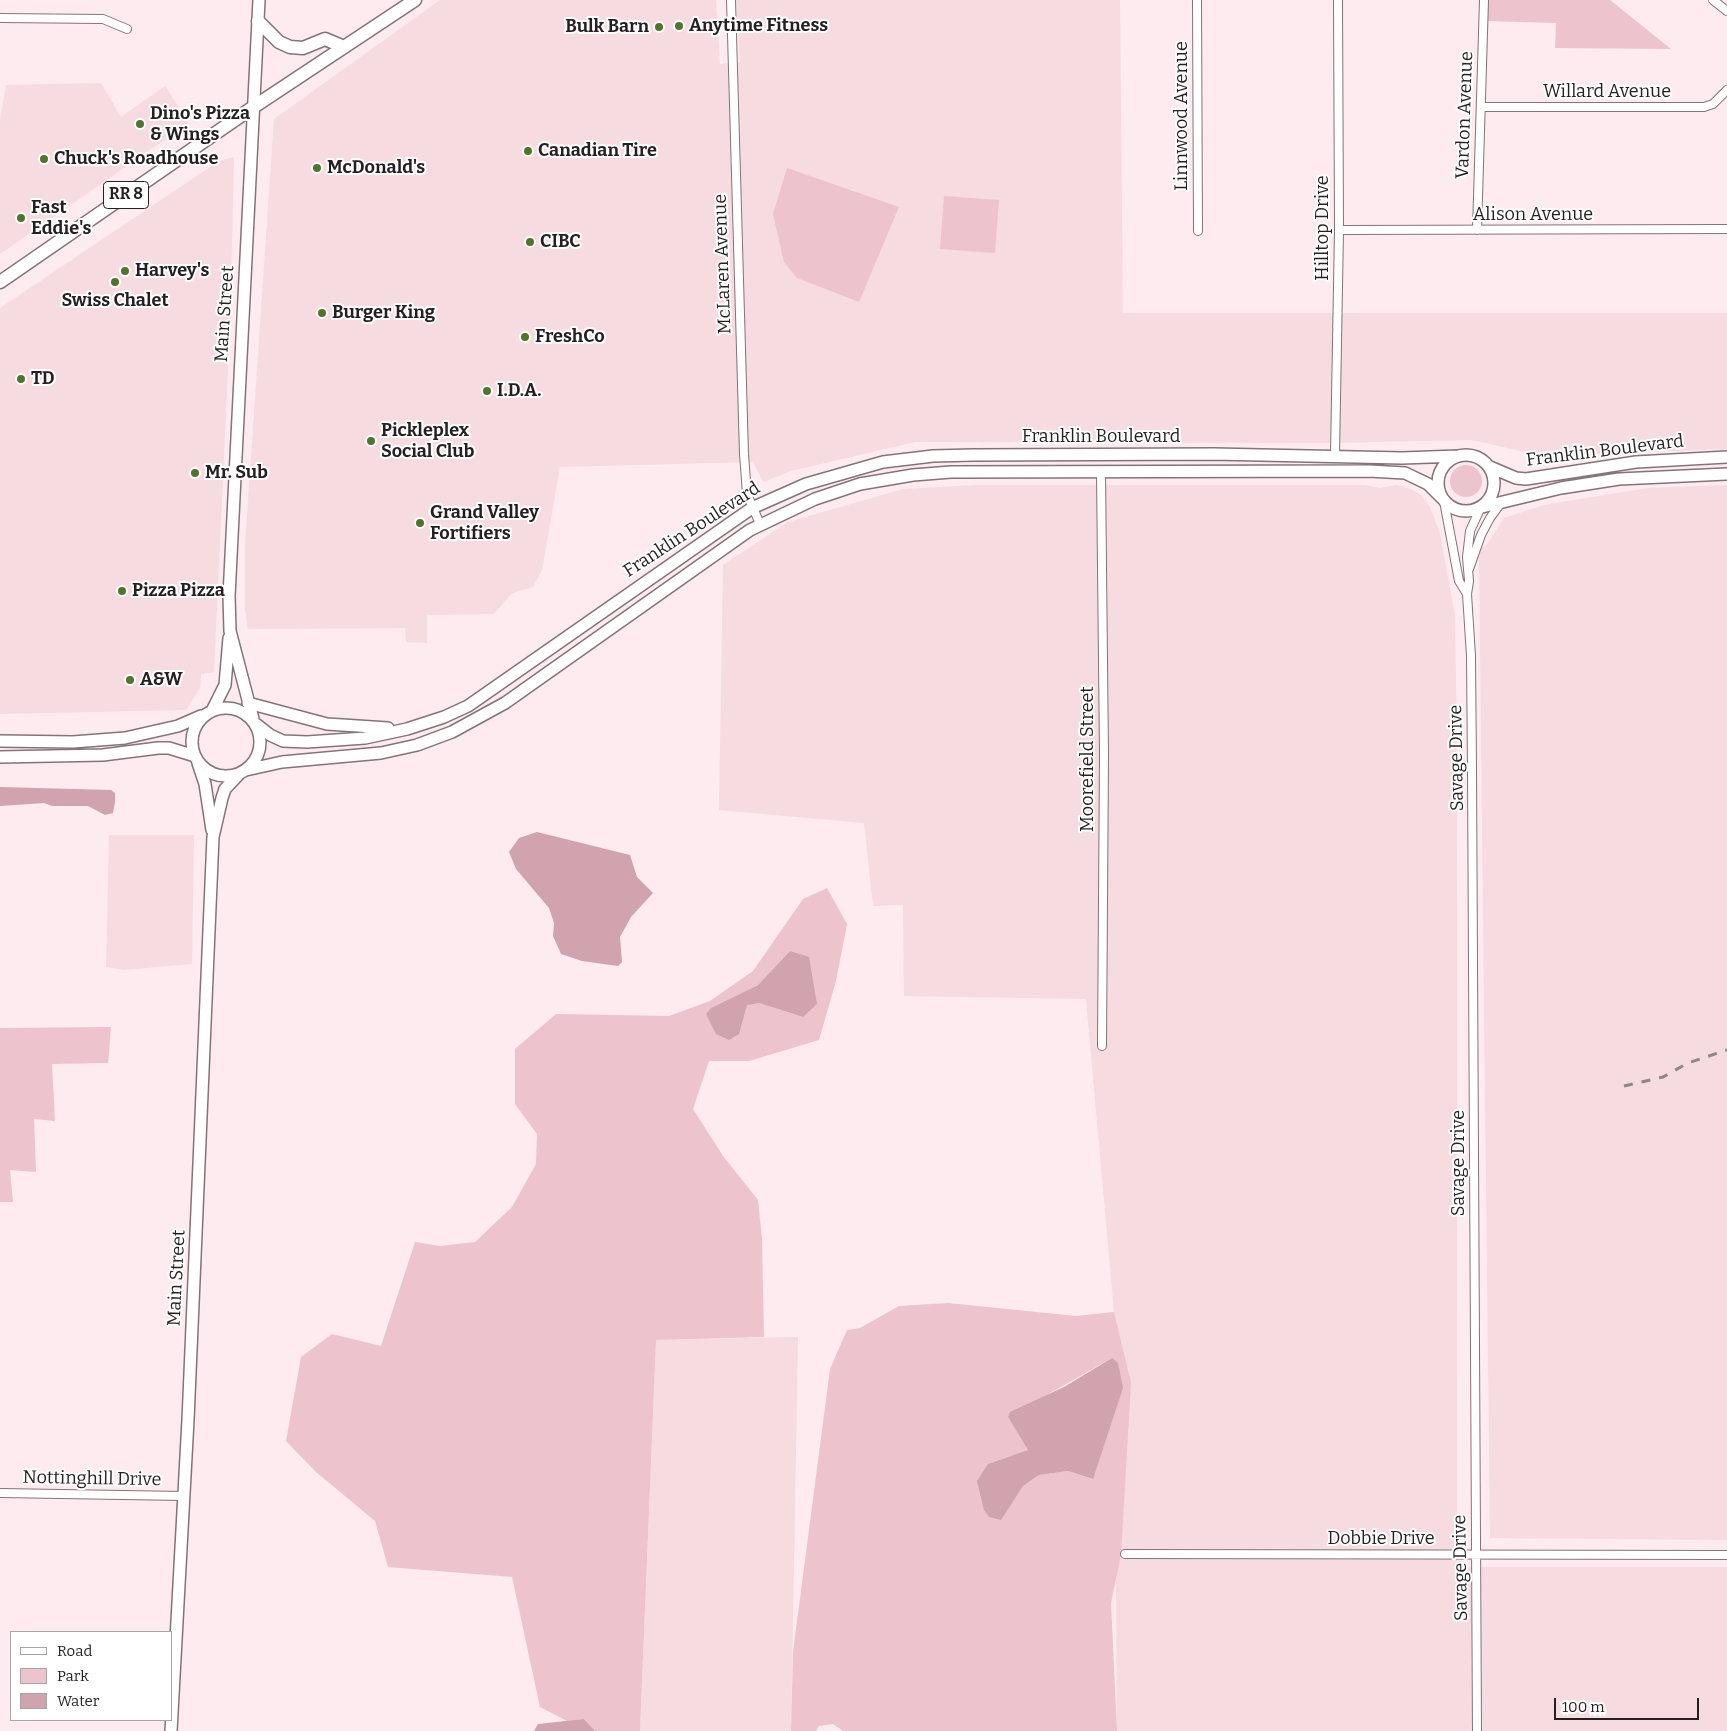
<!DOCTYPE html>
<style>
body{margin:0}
#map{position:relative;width:1727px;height:1731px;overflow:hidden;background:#fdebef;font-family:Bitter,serif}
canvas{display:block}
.legend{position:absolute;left:10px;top:1631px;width:162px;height:90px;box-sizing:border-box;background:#fff;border:1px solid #a8a5a6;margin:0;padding:6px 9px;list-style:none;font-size:15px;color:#251f21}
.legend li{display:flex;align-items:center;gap:10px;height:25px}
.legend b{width:25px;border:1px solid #a8a5a6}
.scale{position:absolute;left:1554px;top:1698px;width:145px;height:22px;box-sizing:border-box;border:2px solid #251f21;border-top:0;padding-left:6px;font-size:15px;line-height:18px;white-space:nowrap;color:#251f21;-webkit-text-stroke:4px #fff;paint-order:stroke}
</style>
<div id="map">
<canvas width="1727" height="1731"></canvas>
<ul class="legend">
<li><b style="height:6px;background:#fff"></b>Road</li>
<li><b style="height:14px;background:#edc3ce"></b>Park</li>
<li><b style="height:14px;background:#d0a3ae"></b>Water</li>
</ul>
<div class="scale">100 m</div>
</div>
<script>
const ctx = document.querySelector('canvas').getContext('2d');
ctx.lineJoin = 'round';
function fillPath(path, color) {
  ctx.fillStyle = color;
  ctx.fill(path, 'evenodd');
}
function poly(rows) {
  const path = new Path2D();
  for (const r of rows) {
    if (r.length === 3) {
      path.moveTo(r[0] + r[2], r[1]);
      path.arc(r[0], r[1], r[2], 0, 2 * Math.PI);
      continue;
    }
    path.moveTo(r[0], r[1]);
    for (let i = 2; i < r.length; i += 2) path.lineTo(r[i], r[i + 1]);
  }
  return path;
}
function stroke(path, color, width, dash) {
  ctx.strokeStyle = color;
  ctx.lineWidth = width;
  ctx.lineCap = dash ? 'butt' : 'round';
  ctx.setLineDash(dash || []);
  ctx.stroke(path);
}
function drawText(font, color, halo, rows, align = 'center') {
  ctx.font = font + ' Bitter,serif';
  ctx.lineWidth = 4;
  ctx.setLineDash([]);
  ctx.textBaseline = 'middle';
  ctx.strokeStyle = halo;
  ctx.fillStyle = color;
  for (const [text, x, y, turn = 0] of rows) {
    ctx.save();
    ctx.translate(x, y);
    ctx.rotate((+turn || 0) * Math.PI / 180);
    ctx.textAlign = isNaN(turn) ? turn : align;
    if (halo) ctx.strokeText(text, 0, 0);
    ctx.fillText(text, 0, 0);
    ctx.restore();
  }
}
fillPath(poly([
 [440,0,716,0,720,64,740,62,736,0,1120,0,1123,313,1727,313,1727,449,1543,456,1472,440,1322,443,915,442,791,471,763,482,753,462,560,467,542,570,533,587,512,593,494,614,427,615,427,643,406,642,405,628,248,629,245,610,245,545,274,119],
 [101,83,121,117,165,86,189,123,0,254,0,120,6,85],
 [234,157,230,326,214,672,201,674,200,688,186,710,0,714,0,308,219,161],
 [978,485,1365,485,1380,488,1397,485,1411,489,1421,495,1430,507,1440,534,1455,616,1457,745,1457,1567,1727,1567,1727,1731,1117,1731,1114,1312,1086,999,904,996,903,905,873,906,864,823,719,810,723,565,788,522,903,489],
 [1727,485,1727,1540,1490,1538,1479,558,1481,548,1486,546,1504,518,1544,505,1648,488],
 [109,835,194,835,192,964,124,970,106,967],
 [798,1337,791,1731,640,1731,656,1340]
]), '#f6dbe1');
fillPath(poly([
 [1485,0,1610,0,1671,49,1555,48,1556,23,1485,21],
 [787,168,899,207,859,302,797,278,784,262,773,214],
 [944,196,999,200,995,253,940,249],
 [1466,481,16],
 [827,888,847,924,836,981,819,1040,749,1061,709,1061,693,1109,723,1156,758,1200,762,1239,764,1337,656,1340,640,1731,595,1731,584,1719,567,1721,540,1707,512,1577,388,1567,375,1521,316,1472,286,1441,301,1357,332,1334,381,1346,415,1242,440,1246,475,1242,512,1207,536,1164,537,1134,515,1104,515,1049,556,1014,669,1016,710,1001,753,971,803,899],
 [790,951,803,1017,759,1003,711,1008,758,985],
 [111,1027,108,1063,52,1064,55,1121,34,1119,36,1172,10,1170,13,1202,0,1202,0,1028],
 [948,1303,1076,1316,1114,1312,1131,1383,1121,1555,1111,1603,1117,1731,843,1731,833,1724,819,1726,816,1731,791,1731,793,1652,830,1369,847,1330,860,1328,899,1306],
 [1112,1358,1093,1479,1068,1471,1039,1475,1023,1486,1000,1520,988,1464,1029,1450,1008,1417]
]), '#edc3ce');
fillPath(poly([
 [0,787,111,790,115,793,115,802,113,813,105,815,88,806,52,806,44,803,0,806],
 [537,832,630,855,637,877,653,893,631,917,620,937,622,962,618,966,582,961,561,954,553,936,554,923,549,908,516,869,509,852,519,838],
 [790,951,809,957,817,1004,803,1017,759,1003,747,1005,739,1034,729,1040,716,1034,706,1014,711,1008,758,985],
 [1112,1358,1118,1363,1123,1388,1093,1479,1068,1471,1039,1475,1023,1486,1001,1520,989,1517,984,1510,977,1481,988,1464,1028,1450,1008,1417,1010,1412,1064,1387],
 [584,1719,595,1731,534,1731,538,1724]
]), '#d0a3ae');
const minor = poly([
 [731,0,744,454,747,494,760,524],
 [1197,0,1198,231],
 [1713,0,1727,11],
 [0,18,103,19,127,29],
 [1481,107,1704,107,1713,104,1727,90],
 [1339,230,1727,229],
 [1477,230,1484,0],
 [1335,455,1339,230,1338,0],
 [1101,472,1104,755,1102,1046],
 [1444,501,1459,581,1467,594],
 [1469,569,1481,535,1490,518,1501,503],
 [0,1493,184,1496],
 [1125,1554,1727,1555],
 [1477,1731,1472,770,1471,656,1467,594,1469,581,1467,557,1470,531,1480,509]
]);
const secondary = poly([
 [1466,483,28],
 [1490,467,1516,478,1526,479,1636,462,1727,457],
 [1482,507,1561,488,1619,479,1727,474],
 [248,703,327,724,388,728],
 [226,742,34],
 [213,709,225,685,229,638],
 [253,719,230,631,229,596,259,0],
 [256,724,270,735,283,741,307,742,365,738,407,729,444,717,468,706,752,508,806,484,883,462,933,456,973,455,1214,454,1402,458,1458,456],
 [0,741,73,742,125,738,178,726,201,716],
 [0,757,103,755,158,748,169,748,195,756],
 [198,763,205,784,212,830],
 [246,770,282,762,381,753,417,745,452,732,505,703,750,530,815,499,860,484,913,475,951,472,1369,471,1405,473,1428,484,1442,498],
 [171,1731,188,1420,213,837,222,798,225,789,240,773]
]);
const primary = poly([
 [258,21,279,42,290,47,303,48,325,39,344,47],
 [0,282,252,108,415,0]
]);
stroke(minor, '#847478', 10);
stroke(secondary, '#847478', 14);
stroke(primary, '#847478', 15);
stroke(minor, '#fff', 8);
stroke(secondary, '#fff', 11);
stroke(primary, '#fff', 12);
stroke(poly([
 [1624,1086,1663,1077,1688,1063,1727,1050]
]), '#918588', 3, [9, 9]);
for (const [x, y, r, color] of [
 [679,26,5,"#50742d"],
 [659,27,5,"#50742d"],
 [140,124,5,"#50742d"],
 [528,151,5,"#50742d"],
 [44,159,5,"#50742d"],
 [317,168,5,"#50742d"],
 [21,218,5,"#50742d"],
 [530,242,5,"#50742d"],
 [125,271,5,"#50742d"],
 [115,282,5,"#50742d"],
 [322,313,5,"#50742d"],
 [525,337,5,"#50742d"],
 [21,379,5,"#50742d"],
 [487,391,5,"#50742d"],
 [371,441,5,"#50742d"],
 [195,473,5,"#50742d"],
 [420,523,5,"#50742d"],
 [122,591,5,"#50742d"],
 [130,680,5,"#50742d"]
]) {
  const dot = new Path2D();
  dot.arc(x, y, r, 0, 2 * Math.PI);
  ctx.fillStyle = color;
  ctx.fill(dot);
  stroke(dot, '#fff', 2);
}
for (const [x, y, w] of [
 [126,195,45]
]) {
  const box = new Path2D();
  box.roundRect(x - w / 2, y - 13.5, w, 27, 4);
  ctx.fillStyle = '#fff';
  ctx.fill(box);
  stroke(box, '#251f21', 1);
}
drawText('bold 16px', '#251f21', null, [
 ["RR 8",126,195]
]);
drawText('bold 18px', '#251f21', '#fff', [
 ["Anytime Fitness",689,26],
 ["Bulk Barn",649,27,"right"],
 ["Dino's Pizza",150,114],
 ["& Wings",150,135],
 ["Canadian Tire",538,151],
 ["Chuck's Roadhouse",54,159],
 ["McDonald's",327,168],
 ["Fast",31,208],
 ["Eddie's",31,229],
 ["CIBC",540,242],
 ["Harvey's",135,271],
 ["Swiss Chalet",115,301,"center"],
 ["Burger King",332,313],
 ["FreshCo",535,337],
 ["TD",31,379],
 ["I.D.A.",497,391],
 ["Pickleplex",381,431],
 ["Social Club",381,452],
 ["Mr. Sub",205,473],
 ["Grand Valley",430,513],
 ["Fortifiers",430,534],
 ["Pizza Pizza",132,591],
 ["A&W",140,680]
], 'left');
drawText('18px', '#251f21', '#fff', [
 ["Willard Avenue",1607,92],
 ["Vardon Avenue",1465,115,-88],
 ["Linnwood Avenue",1182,116,-90],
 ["Alison Avenue",1533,215],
 ["Hilltop Drive",1323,228,-90],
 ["McLaren Avenue",723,264,-92],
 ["Main Street",225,314,-86],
 ["Franklin Boulevard",1101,437],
 ["Franklin Boulevard",1605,451,-7],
 ["Franklin Boulevard",692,530,-33],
 ["Savage Drive",1457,758,-91],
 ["Moorefield Street",1088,759,-90],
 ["Savage Drive",1459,1163,-90],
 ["Main Street",177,1278,-87],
 ["Nottinghill Drive",92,1479,1],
 ["Dobbie Drive",1381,1539],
 ["Savage Drive",1461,1568,-91]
]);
</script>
